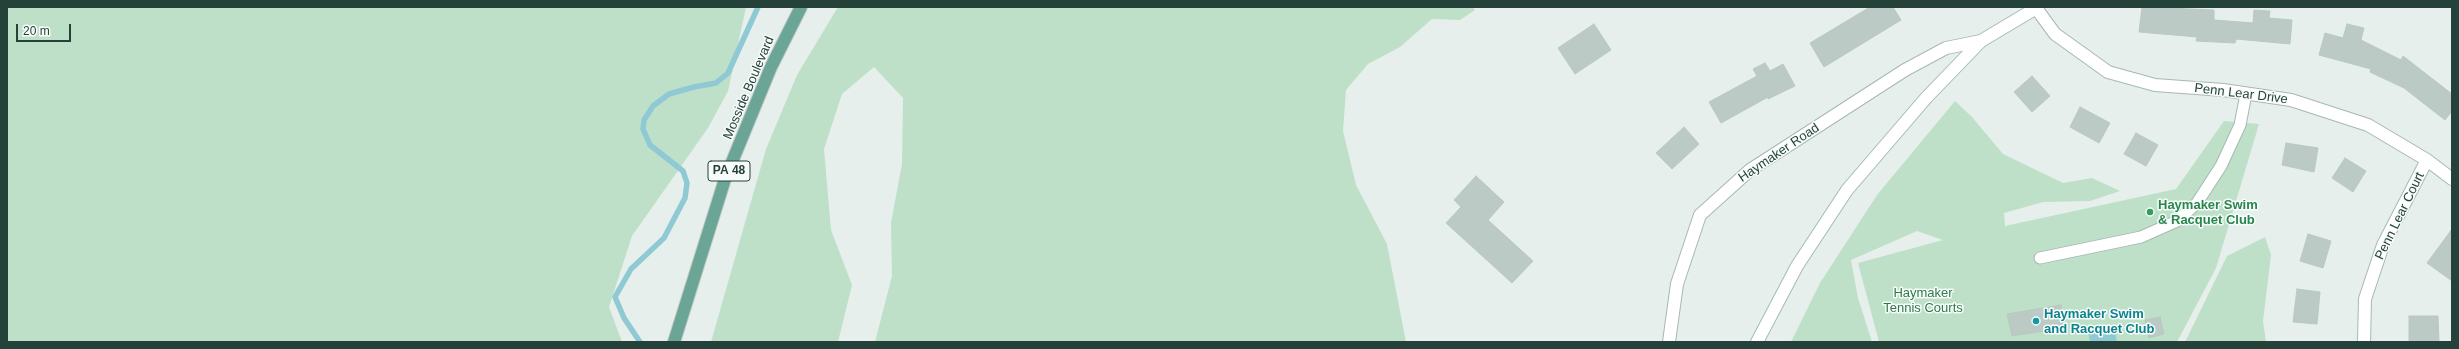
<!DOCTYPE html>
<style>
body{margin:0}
#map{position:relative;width:2459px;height:349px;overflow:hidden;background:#e6efeb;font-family:Arial,sans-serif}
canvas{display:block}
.frame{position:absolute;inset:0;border:8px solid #24423a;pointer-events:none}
.scale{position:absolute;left:16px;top:24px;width:55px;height:18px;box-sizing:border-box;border:2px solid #24423a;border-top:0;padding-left:5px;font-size:12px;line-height:14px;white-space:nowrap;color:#24423a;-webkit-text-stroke:3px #f7fbf9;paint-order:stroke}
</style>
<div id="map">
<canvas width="2459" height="349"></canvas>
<div class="frame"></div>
<div class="scale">20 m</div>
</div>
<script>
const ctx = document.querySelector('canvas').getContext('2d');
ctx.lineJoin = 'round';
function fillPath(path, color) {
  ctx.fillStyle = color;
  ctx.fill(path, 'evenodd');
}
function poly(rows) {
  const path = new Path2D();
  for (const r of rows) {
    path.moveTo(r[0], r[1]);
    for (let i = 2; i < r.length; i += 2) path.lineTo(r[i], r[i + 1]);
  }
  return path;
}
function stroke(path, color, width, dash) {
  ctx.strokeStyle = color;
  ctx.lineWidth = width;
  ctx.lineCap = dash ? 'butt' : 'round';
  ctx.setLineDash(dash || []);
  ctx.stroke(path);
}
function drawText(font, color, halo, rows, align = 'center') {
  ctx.font = font + ' Arial,sans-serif';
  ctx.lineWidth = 3;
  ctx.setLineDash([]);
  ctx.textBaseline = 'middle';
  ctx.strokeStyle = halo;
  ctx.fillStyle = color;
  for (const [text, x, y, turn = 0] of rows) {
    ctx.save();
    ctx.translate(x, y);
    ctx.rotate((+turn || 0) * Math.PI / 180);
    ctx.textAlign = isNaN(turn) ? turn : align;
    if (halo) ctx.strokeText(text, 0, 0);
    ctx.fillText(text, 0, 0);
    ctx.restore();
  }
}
fillPath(poly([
 [7,7,746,7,728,91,708,128,632,236,609,307,622,342,7,342],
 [838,7,1473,7,1475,10,1460,20,1432,19,1400,47,1368,64,1346,90,1343,131,1356,185,1387,244,1406,342,875,342,892,276,891,223,902,164,903,98,874,67,842,94,824,149,831,230,852,285,838,342,711,342,766,149,797,75],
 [1955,101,1972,117,2003,154,2063,183,2092,178,2120,191,2090,201,2043,202,2004,213,2005,226,2176,189,2224,121,2259,124,2216,268,2177,342,1879,342,1858,263,1943,240,1917,231,1851,260,1858,298,1872,342,1791,342,1820,283,1877,195],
 [2265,237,2271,255,2263,321,2266,342,2185,342,2227,256]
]), '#bfe0c8');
fillPath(poly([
 [2114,326,2117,342,2090,342,2088,330]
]), '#8ec9d4');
stroke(poly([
 [640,342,624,318,615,297,631,269,664,238,685,198,687,183,683,171,650,145,643,129,644,120,653,106,669,94,694,87,716,83,728,73,758,7]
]), '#8ec9d4', 5.5);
const building = poly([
 [1870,7,1893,7,1901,20,1824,67,1810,43,1870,7],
 [2142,7,2214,10,2214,20,2253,23,2254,10,2270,11,2269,18,2292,20,2290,44,2236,39,2235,43,2196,41,2197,37,2139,32,2142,7],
 [1594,24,1611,50,1575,74,1558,48,1594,24],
 [2347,24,2364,28,2361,40,2401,60,2403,56,2452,94,2452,111,2445,120,2404,88,2370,72,2371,69,2319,55,2325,33,2343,38,2347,24],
 [1765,63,1770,71,1783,64,1795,86,1768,99,1768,97,1721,123,1709,102,1757,76,1753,69,1765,63],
 [2032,76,2050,96,2032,112,2014,92,2032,76],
 [2080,107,2110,123,2099,143,2070,127,2080,107],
 [1684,127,1699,144,1672,169,1656,153,1684,127],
 [2136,133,2158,145,2146,166,2124,154,2136,133],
 [2286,143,2318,148,2314,172,2282,165,2286,143],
 [2345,158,2366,171,2353,192,2332,178,2345,158],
 [1476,176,1504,202,1488,220,1533,261,1512,283,1446,223,1461,207,1454,200,1476,176],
 [2452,229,2452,281,2427,263,2452,229],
 [2308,234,2331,241,2323,268,2300,261,2308,234],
 [2297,289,2320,292,2317,324,2293,322,2297,289],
 [2061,305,2064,328,2012,336,2007,314,2061,305],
 [2409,316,2438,316,2439,342,2409,342,2409,316],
 [2160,317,2164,334,2149,338,2145,320,2160,317]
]);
fillPath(building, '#bbcac4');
stroke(building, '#b8c9c2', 1);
const lane = poly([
 [2040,258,2141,237,2177,221,2197,203,2221,166,2240,125,2246,94]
]);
const street = poly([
 [2036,8,2055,34,2108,72,2155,85,2223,90,2291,100,2368,125,2427,160,2452,179],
 [1669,342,1677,284,1700,215,1750,170,1905,70,1946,48,1981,41],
 [2364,342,2365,299,2383,245,2427,160]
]);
const secondary = poly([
 [1757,342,1797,266,1847,190,1926,98,1981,41,2038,7]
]);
const primary = poly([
 [674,342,725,179,771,67,801,7]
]);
stroke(lane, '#a8b8b2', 13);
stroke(street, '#a8b8b2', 14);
stroke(secondary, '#a4bbb3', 14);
stroke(primary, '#c2cac8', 14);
stroke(lane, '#fff', 11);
stroke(street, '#fff', 12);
stroke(secondary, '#fff', 12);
stroke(primary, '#6aa596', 12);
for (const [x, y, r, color] of [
 [2150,212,4,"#2e9e5b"],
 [2036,321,4,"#0f9aa8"]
]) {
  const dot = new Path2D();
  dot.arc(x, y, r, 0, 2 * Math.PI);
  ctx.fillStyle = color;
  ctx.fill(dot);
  stroke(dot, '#f7fbf9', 1.5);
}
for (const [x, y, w] of [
 [729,171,42]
]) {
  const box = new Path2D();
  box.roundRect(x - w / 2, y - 10, w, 20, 3);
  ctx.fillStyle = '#f7fbf9';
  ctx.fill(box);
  stroke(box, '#24423a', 1);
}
drawText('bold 12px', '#24423a', null, [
 ["PA 48",729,171]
]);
drawText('13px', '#24423a', '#f7fbf9', [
 ["Mosside Boulevard",749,88,-67],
 ["Penn Lear Drive",2241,94,7],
 ["Haymaker Road",1779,153,-34],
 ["Penn Lear Court",2400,216,-64]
]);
drawText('bold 13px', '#27864d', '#f7fbf9', [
 ["Haymaker Swim",2158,205],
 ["& Racquet Club",2158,220]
], 'left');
drawText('13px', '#2d7a4b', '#f7fbf9', [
 ["Haymaker",1923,293],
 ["Tennis Courts",1923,308]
]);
drawText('bold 13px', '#0d838f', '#f7fbf9', [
 ["Haymaker Swim",2044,314],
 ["and Racquet Club",2044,329]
], 'left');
</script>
